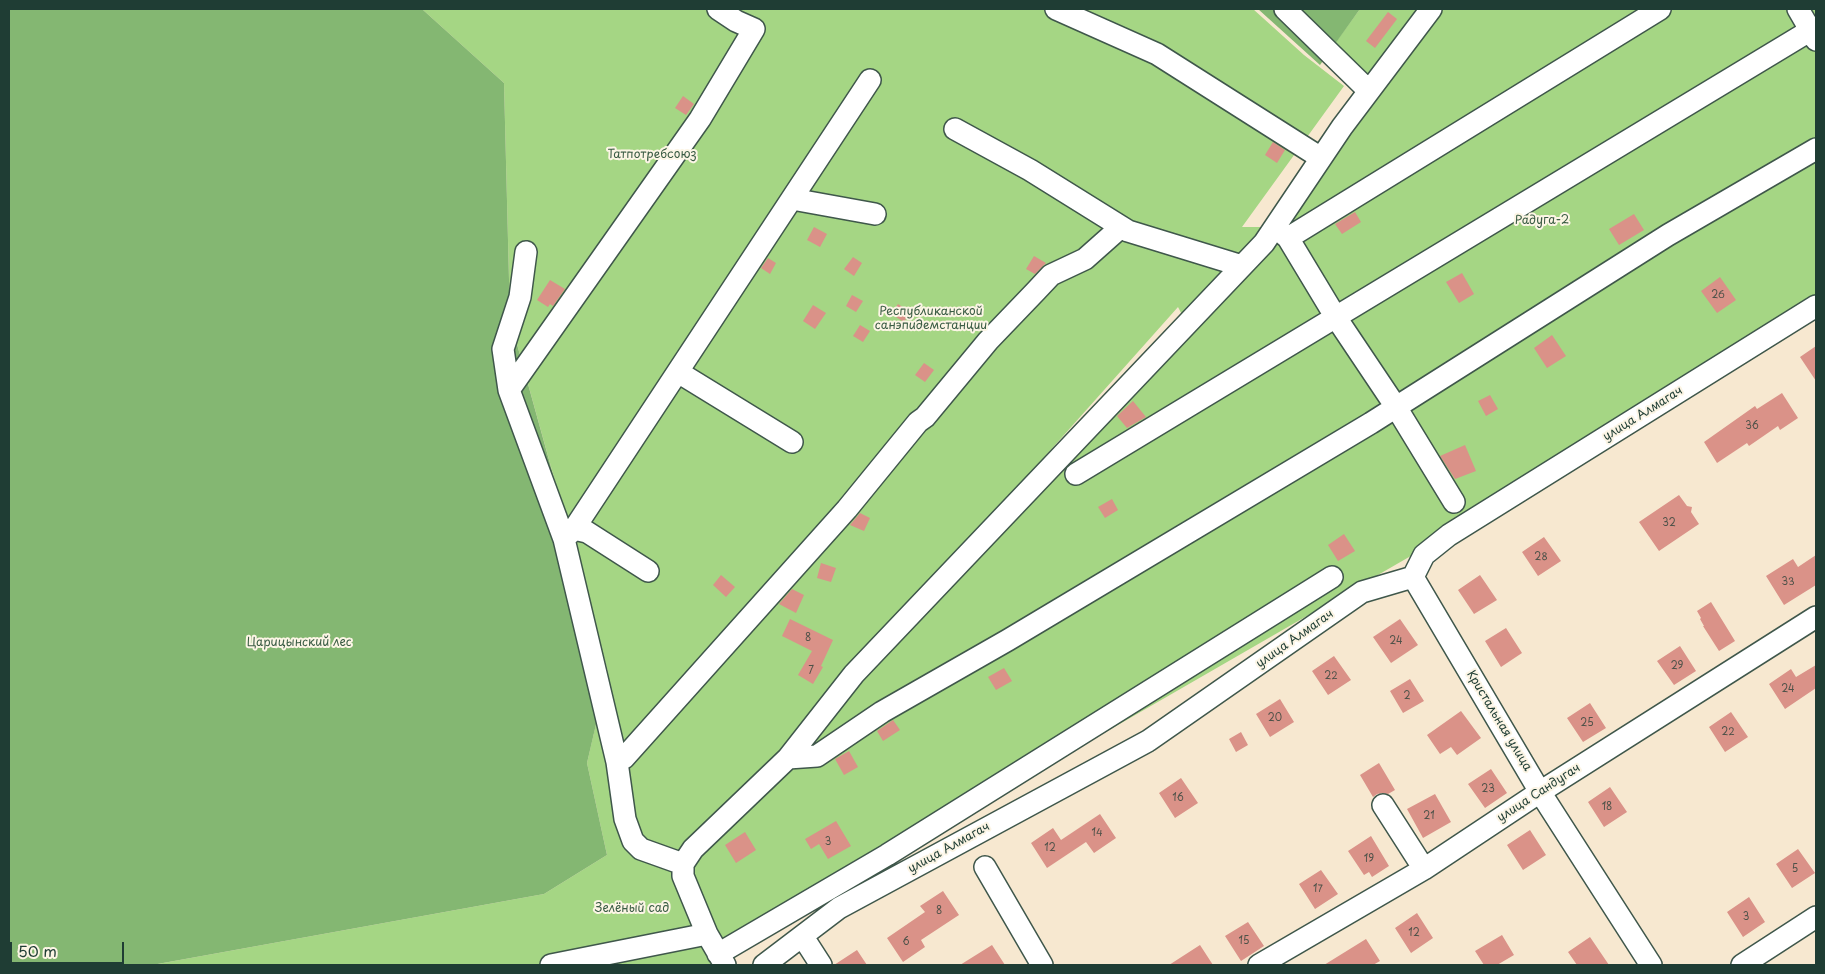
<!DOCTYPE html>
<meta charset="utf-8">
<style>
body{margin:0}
#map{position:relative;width:1825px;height:974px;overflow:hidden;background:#f7e8d0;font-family:"Playpen Sans",sans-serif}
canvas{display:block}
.frame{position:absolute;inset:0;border:10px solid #1f3d34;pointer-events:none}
.scale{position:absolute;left:10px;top:942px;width:114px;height:22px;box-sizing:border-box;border:2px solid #1f3d34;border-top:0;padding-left:6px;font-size:15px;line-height:18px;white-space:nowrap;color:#1f3d34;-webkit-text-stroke:4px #fcf5e5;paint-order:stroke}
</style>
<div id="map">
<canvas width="1825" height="974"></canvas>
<div class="frame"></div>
<div class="scale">50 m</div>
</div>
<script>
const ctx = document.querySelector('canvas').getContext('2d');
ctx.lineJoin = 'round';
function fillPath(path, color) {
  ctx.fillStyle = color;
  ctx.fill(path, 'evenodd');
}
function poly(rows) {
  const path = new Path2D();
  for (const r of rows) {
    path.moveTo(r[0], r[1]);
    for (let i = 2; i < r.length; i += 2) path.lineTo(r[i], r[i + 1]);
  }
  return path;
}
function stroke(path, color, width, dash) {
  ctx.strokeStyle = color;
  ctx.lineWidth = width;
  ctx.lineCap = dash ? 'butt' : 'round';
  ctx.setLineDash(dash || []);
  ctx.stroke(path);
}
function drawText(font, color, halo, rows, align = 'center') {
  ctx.font = font + ' "Playpen Sans",sans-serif';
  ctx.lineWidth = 4;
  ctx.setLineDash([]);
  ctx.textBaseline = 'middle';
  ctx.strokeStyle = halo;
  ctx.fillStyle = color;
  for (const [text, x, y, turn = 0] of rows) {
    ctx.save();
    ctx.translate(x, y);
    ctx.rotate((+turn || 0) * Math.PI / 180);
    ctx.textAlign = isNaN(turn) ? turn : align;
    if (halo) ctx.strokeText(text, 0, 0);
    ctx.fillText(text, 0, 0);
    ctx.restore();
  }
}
fillPath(poly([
 [422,9,1253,9,1304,55,1344,86,1242,227,1279,227,1373,92,1333,46,1360,9,1816,9,1816,300,1416,553,721,954,727,965,152,965,544,894,607,855,587,763,608,672,510,319,504,83],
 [1178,307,1191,332,722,819]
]), '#a5d684');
fillPath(poly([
 [9,9,422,9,504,83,510,319,608,673,587,763,607,855,544,894,152,965,9,965],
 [1258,9,1360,9,1320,65]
]), '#84b772');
fillPath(poly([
 [1388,12,1397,19,1375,48,1366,41],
 [683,96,694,104,686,115,675,108],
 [1273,142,1285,150,1277,163,1265,155],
 [1355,212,1361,222,1342,234,1335,224],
 [1634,214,1644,230,1619,245,1609,229],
 [814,227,827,234,820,247,807,240],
 [1034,256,1046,263,1035,274,1026,269],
 [853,257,862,263,854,276,844,269],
 [768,258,776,263,770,274,761,268],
 [1462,273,1474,294,1459,303,1446,282],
 [1720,277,1736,300,1717,313,1701,291],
 [550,280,565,289,553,306,550,304,548,307,537,300],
 [852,295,863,301,856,312,846,306],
 [898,304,910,312,904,322,891,314],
 [813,305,826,313,815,329,803,321],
 [860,325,870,331,863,342,853,336],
 [1552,335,1566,356,1547,368,1534,348],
 [1816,346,1816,381,1800,357],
 [924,363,934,370,925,382,915,375],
 [1782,393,1798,418,1780,430,1778,426,1749,446,1747,443,1717,463,1704,442,1755,406,1757,409],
 [1490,395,1498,409,1486,416,1478,401],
 [1133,401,1146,417,1127,428,1117,416],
 [1465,445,1476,471,1455,479,1440,456],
 [1679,495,1687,506,1692,507,1691,512,1699,524,1659,551,1639,522],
 [1112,499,1118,510,1105,518,1098,507],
 [860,513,870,518,864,531,850,525],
 [1344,534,1355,551,1338,561,1328,545],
 [1544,537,1561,561,1538,576,1522,552],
 [1816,555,1816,585,1784,605,1766,576,1793,559,1798,567],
 [821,563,836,568,831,582,817,578],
 [721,575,735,587,726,597,713,585],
 [1480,575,1497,600,1474,614,1458,590],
 [792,589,804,595,796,613,779,604],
 [1711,602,1735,641,1719,651,1703,626,1704,626,1700,619,1701,618,1697,611],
 [790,619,833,640,821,666,823,667,813,684,798,675,812,651,782,636],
 [1400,619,1418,645,1391,663,1373,637],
 [1506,628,1522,653,1501,667,1485,641],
 [1680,646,1696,671,1674,685,1657,661],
 [1334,656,1351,680,1328,695,1312,671],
 [1816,665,1816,688,1785,709,1769,684,1791,669,1796,677],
 [1004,668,1012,681,996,690,988,677],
 [1410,679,1424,701,1403,713,1390,691],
 [1280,699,1294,722,1270,737,1256,714],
 [1590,703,1606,728,1583,742,1567,718],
 [1461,711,1481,738,1457,755,1451,747,1440,754,1427,735],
 [1731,712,1748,737,1725,752,1709,727],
 [893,720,900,730,883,741,877,731],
 [1241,732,1248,745,1236,752,1229,739],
 [849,751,858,767,844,775,835,759],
 [1379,763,1395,790,1388,794,1382,793,1377,794,1373,797,1360,775],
 [1491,769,1507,793,1485,808,1468,784],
 [1181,778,1198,803,1175,818,1159,793],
 [1610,787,1627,812,1604,827,1588,802],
 [1435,794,1451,822,1423,838,1407,809],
 [1100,814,1116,838,1094,853,1086,842,1047,868,1031,843,1053,828,1061,840],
 [836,821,851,846,828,859,819,844,811,849,805,839],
 [1530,830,1546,855,1523,870,1507,845],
 [745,832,756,850,736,863,725,845],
 [1371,836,1389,866,1372,877,1369,872,1364,875,1348,851],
 [1798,849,1815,873,1792,888,1776,864],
 [1321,870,1338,894,1315,909,1299,884],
 [943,891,959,915,921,940,925,947,903,962,887,938,925,912,920,906],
 [1749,897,1765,922,1743,937,1727,912],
 [1417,913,1433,938,1411,953,1395,928],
 [1248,922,1264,946,1241,961,1225,936],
 [1502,935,1514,955,1497,965,1484,965,1475,951],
 [1590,937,1609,965,1577,965,1568,952],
 [1366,939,1380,961,1373,965,1324,965],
 [992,945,1005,965,960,965],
 [1200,945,1213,965,1169,965],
 [857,950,867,965,834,965]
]), '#da9288');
const minor = poly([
 [1056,9,1157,54,1321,158],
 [1285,9,1369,91],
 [1798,9,1816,40],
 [955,129,1030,170,1128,231,1242,266],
 [792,199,875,214],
 [1275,227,1288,238,1660,9],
 [1288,238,1335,316,1396,407,1454,502],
 [526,252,520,297,503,349,509,390,564,539,617,762,625,819,633,841,641,849,683,864],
 [678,372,792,442],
 [509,390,700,119,754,29,736,21,718,9],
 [1076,474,1816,27],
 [574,529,587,532,648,571],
 [564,539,574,529,870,80],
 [1413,577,1540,792,1651,965],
 [788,758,817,756,882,712,1008,640,1371,423,1668,235,1816,149],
 [617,762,624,758,847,509,918,422,925,417,988,341,1036,291,1051,275,1085,259,1121,227],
 [1383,805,1424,869],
 [985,867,1042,965],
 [803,937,821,965],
 [718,954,887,855,1332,577],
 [551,965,707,934],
 [725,965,707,934,683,876,683,864,693,849,788,758,854,674,1264,243,1342,127,1431,9],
 [764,965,839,908,1148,741,1362,592,1413,577,1424,555,1449,535,1816,306],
 [1259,965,1424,869,1540,792,1816,617],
 [1742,965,1816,917]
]);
stroke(minor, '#3f574b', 24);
stroke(minor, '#fff', 21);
drawText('10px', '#4e5249', null, [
 ["26",1718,295],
 ["36",1752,426],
 ["32",1669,523],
 ["28",1541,557],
 ["33",1788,582],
 ["8",808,638],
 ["24",1396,641],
 ["29",1677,666],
 ["7",811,671],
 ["22",1331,676],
 ["24",1788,689],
 ["2",1407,696],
 ["20",1275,718],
 ["25",1587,723],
 ["22",1728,732],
 ["23",1488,789],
 ["16",1178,798],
 ["18",1607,807],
 ["21",1429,816],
 ["14",1097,833],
 ["3",828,842],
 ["12",1050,848],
 ["19",1369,859],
 ["5",1795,869],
 ["17",1318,889],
 ["8",939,911],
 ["3",1746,917],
 ["12",1414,933],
 ["15",1244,941],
 ["6",906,942]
]);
drawText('12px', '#3a5c44', '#fcf5e5', [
 ["Татпотребсоюз",652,155],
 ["Радуга-2",1542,221],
 ["Республиканской",931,312],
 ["санэпидемстанции",931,326],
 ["Царицынский лес",299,643],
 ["Зелёный сад",632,909]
]);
drawText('12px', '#1f3d34', '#fcf5e5', [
 ["улица Алмагач",1643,414,-32],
 ["улица Алмагач",1295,639,-35],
 ["Кристальная улица",1499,721,59],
 ["улица Сандугач",1539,793,-33],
 ["улица Алмагач",949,848,-29]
]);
</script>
